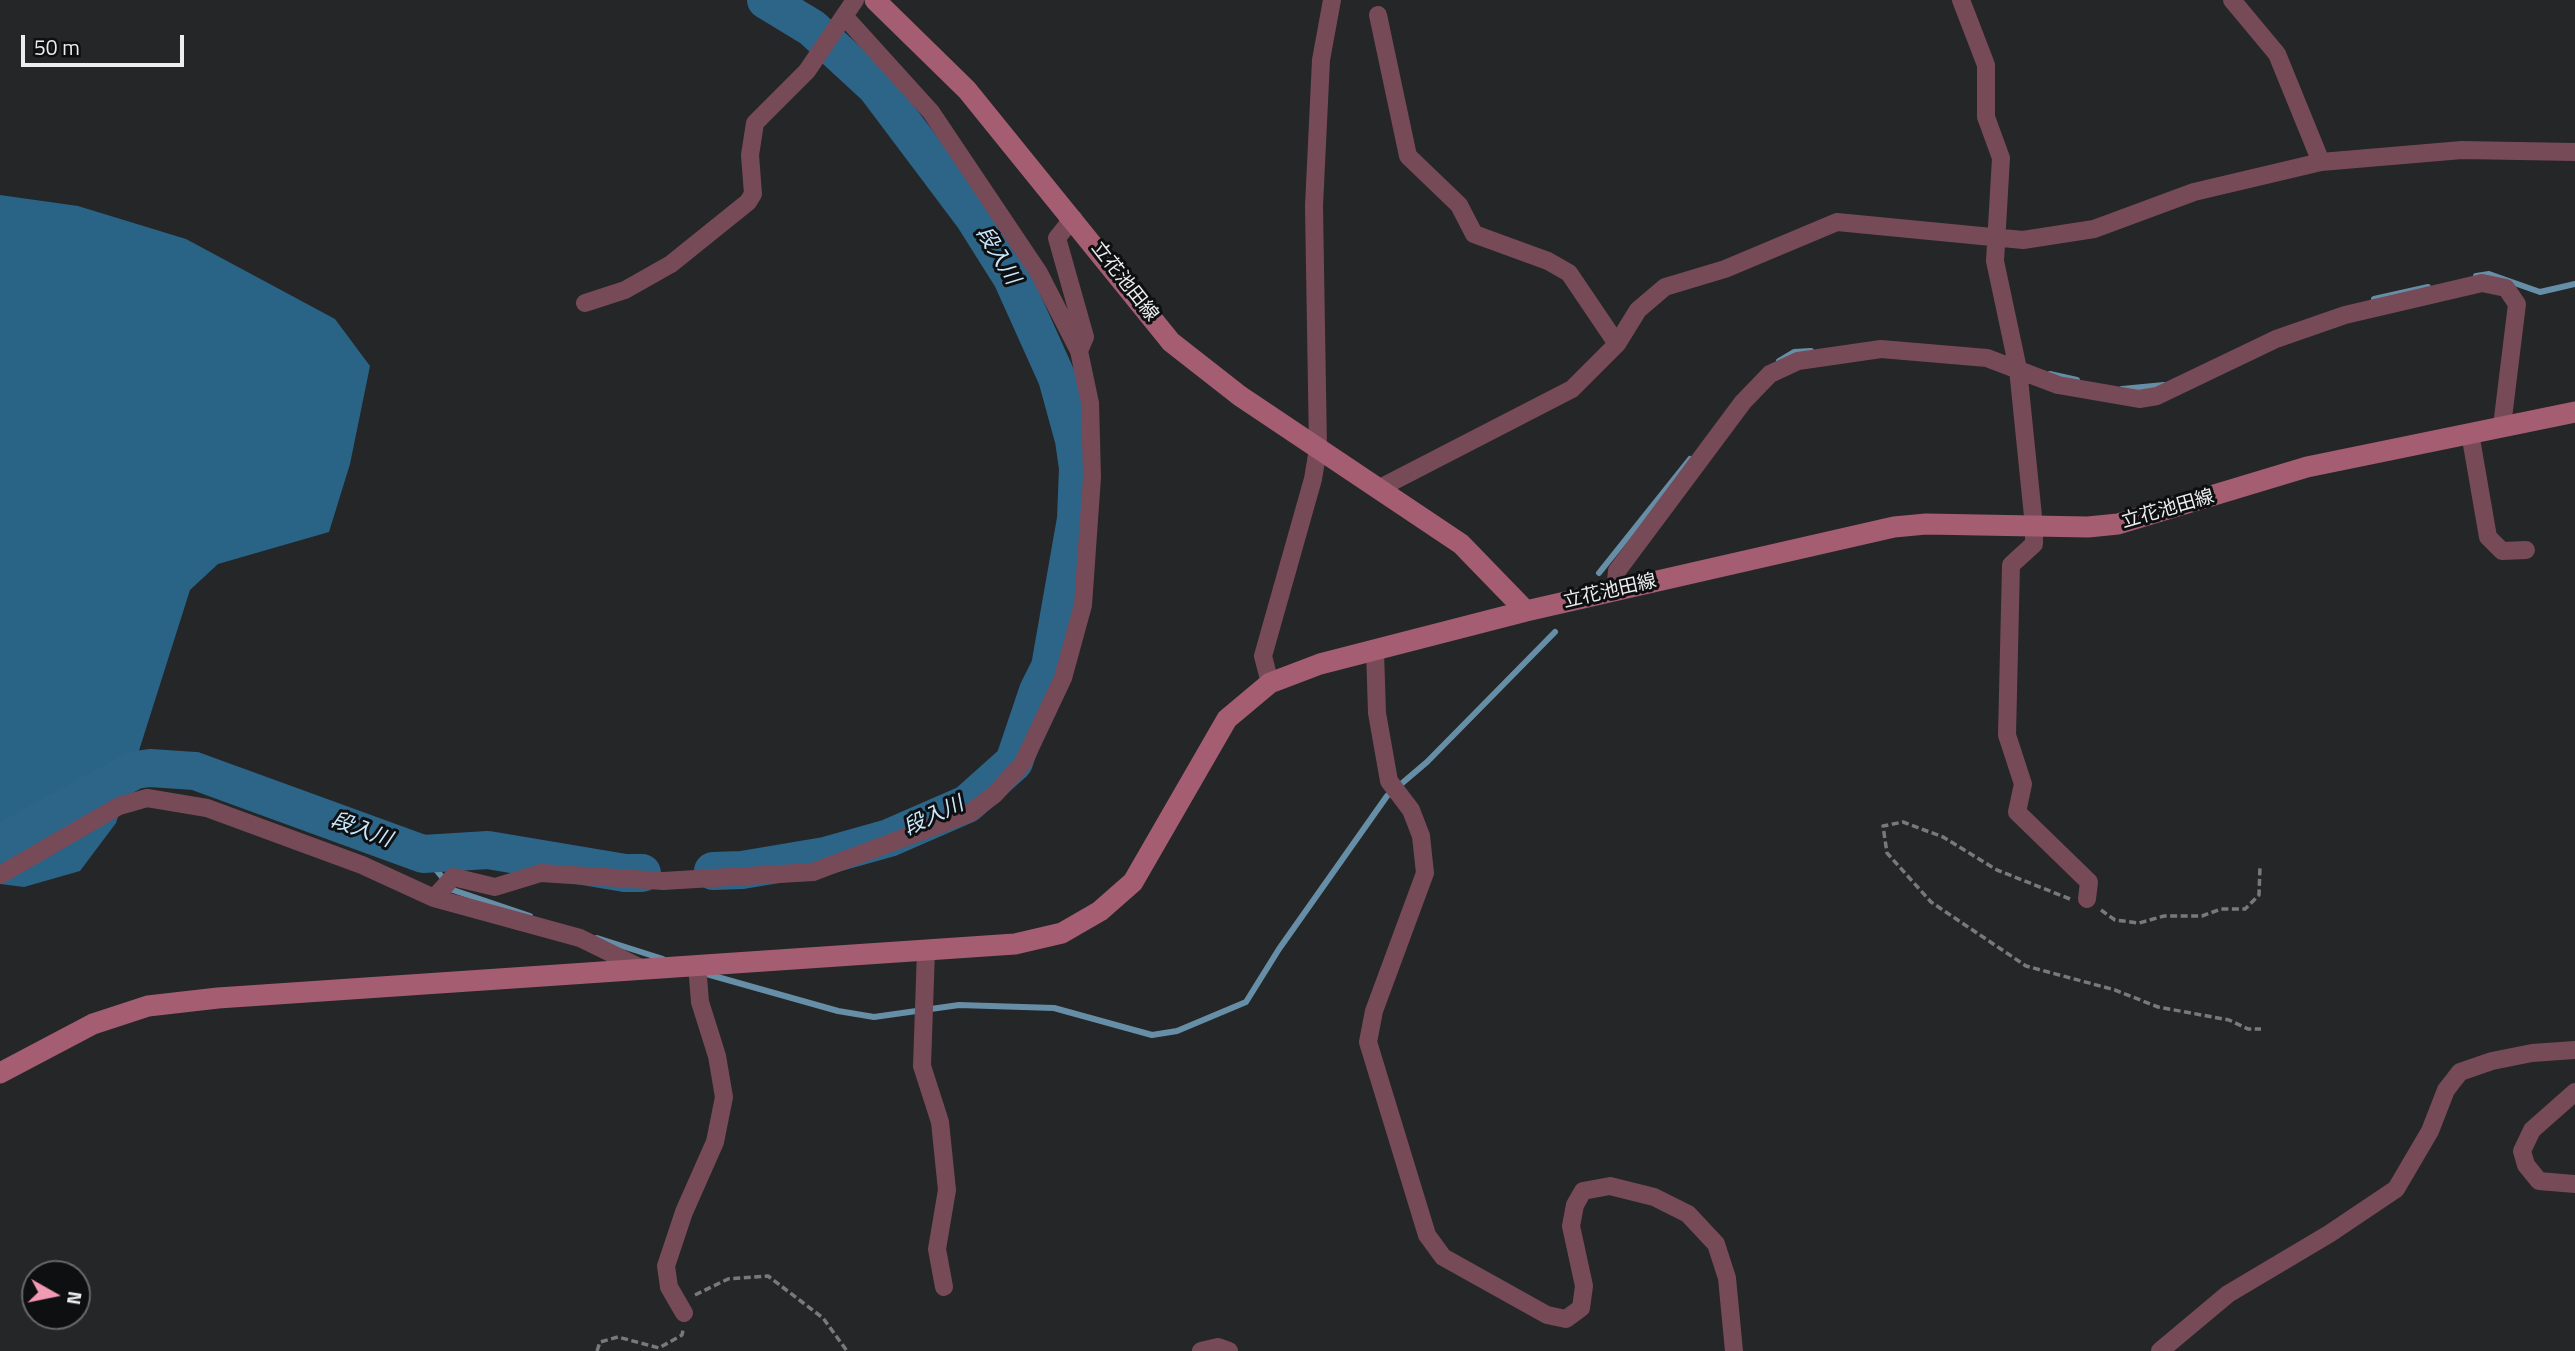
<!DOCTYPE html>
<meta charset="utf-8">
<style>
body{margin:0}
#map{position:relative;width:2575px;height:1351px;overflow:hidden;background:#242628;font-family:"Titillium Web",sans-serif}
canvas{display:block}
.north{position:absolute;left:21px;top:1260px;width:70px;height:70px;box-sizing:border-box;background:#0e0f10;border:2px solid #676869;border-radius:50%;rotate:99deg;font-size:19px;font-weight:700;line-height:28px;text-align:center;color:#eceeef}
.north::after{content:'';display:block;margin:auto;width:24px;height:32px;background:#f19ab3;clip-path:polygon(50% 0,100% 100%,50% 72%,0 100%)}
.scale{position:absolute;left:21px;top:35px;width:163px;height:32px;box-sizing:border-box;border:4px solid #eceeef;border-top:0;padding-left:9px;font-size:21px;line-height:24px;white-space:nowrap;color:#eceeef;-webkit-text-stroke:5px #0e0f10;paint-order:stroke}
</style>
<div id="map">
<canvas width="2575" height="1351"></canvas>
<div class="north">N</div>
<div class="scale">50 m</div>
</div>
<script>
const ctx = document.querySelector('canvas').getContext('2d');
ctx.lineJoin = 'round';
function fillPath(path, color) {
  ctx.fillStyle = color;
  ctx.fill(path, 'evenodd');
}
function poly(rows) {
  const path = new Path2D();
  for (const r of rows) {
    path.moveTo(r[0], r[1]);
    for (let i = 2; i < r.length; i += 2) path.lineTo(r[i], r[i + 1]);
  }
  return path;
}
function stroke(path, color, width, dash) {
  ctx.strokeStyle = color;
  ctx.lineWidth = width;
  ctx.lineCap = dash ? 'butt' : 'round';
  ctx.setLineDash(dash || []);
  ctx.stroke(path);
}
function drawText(font, color, halo, rows, align = 'center') {
  ctx.font = font + ' "Titillium Web","Noto Sans JP",sans-serif';
  ctx.lineWidth = 6;
  ctx.setLineDash([]);
  ctx.textBaseline = 'middle';
  ctx.strokeStyle = halo;
  ctx.fillStyle = color;
  for (const [text, x, y, turn = 0] of rows) {
    ctx.save();
    ctx.translate(x, y);
    ctx.rotate((+turn || 0) * Math.PI / 180);
    ctx.textAlign = isNaN(turn) ? turn : align;
    if (halo) ctx.strokeText(text, 0, 0);
    ctx.fillText(text, 0, 0);
    ctx.restore();
  }
}
fillPath(poly([
 [0,195,78,206,186,239,335,319,370,366,350,464,329,532,218,564,190,590,116,823,80,871,24,887,0,884]
]), '#296386');
stroke(poly([
 [2476,276,2489,274,2540,292,2575,284],
 [2374,299,2428,287],
 [1779,361,1794,352,1811,351],
 [2050,374,2077,380],
 [2122,389,2164,385],
 [1599,573,1690,459],
 [423,854,453,890,530,916],
 [597,938,663,959],
 [703,973,838,1011,874,1017,959,1005,1054,1008,1152,1035,1177,1031,1246,1002,1279,949,1387,796,1427,762,1555,632]
]), '#668ea7', 6);
stroke(poly([
 [0,843,135,770,150,768,195,771,423,854,488,850,625,873,642,873],
 [713,871,742,870,825,856,889,838,967,804,1014,762,1038,691,1050,667,1076,519,1078,468,1074,440,1057,378,1012,278,973,216,876,87,812,28,766,0]
]), '#2c6588', 38);
stroke(poly([
 [2070,899,1997,870,1943,837,1903,822,1883,826,1887,853,1931,902,2026,966,2115,990,2158,1007,2229,1020,2248,1029,2261,1029],
 [2101,910,2115,920,2139,923,2164,916,2202,916,2221,909,2245,909,2259,895,2260,867],
 [695,1295,728,1279,768,1276,823,1318,847,1351],
 [597,1351,600,1342,618,1337,659,1348,682,1335,683,1330]
]), '#77797b', 3.5, [7, 3.5]);
stroke(poly([
 [1961,0,1986,65,1986,117,2001,158,1995,261,2018,369,2034,526,2034,544,2011,565,2007,735,2023,784,2017,812,2089,882,2087,899],
 [2232,0,2277,54,2321,162],
 [1378,15,1408,156,1459,205,1474,234,1548,261,1569,273,1617,344],
 [1073,218,1057,238,1085,337,1079,351],
 [585,303,625,290,671,264,748,202,753,194,750,155,755,123,807,71,855,0],
 [2470,433,2488,537,2502,551,2526,550],
 [1378,489,1572,389,1617,344,1638,310,1665,287,1725,269,1837,222,2023,240,2094,229,2194,192,2321,162,2462,150,2575,152],
 [1615,591,1617,571,1743,402,1770,374,1798,361,1881,349,1987,358,2058,385,2139,399,2157,396,2276,339,2345,315,2482,283,2506,288,2517,304,2502,426],
 [1375,651,1377,713,1389,781,1411,810,1421,836,1425,873,1374,1011,1368,1042,1427,1235,1443,1257,1547,1315,1566,1319,1581,1308,1584,1286,1571,1226,1575,1205,1583,1191,1610,1186,1654,1197,1688,1214,1716,1244,1727,1278,1734,1351],
 [1270,683,1263,656,1313,479,1318,449,1314,206,1321,60,1332,0],
 [0,875,119,806,147,798,207,808,362,865,434,898,580,938,643,969],
 [434,898,453,877,495,887,541,873,663,881,813,872,970,813,995,794,1023,763,1063,678,1083,605,1092,477,1090,403,1079,351,1039,273,931,112,845,17],
 [926,950,922,1066,940,1122,947,1190,937,1249,944,1287],
 [2575,1092,2532,1130,2522,1151,2526,1165,2539,1181,2575,1184],
 [684,1313,669,1287,666,1266,684,1212,715,1142,724,1097,717,1056,700,1002,697,965],
 [1201,1351,1218,1347,1229,1351],
 [2160,1351,2228,1294,2329,1234,2396,1189,2430,1131,2446,1090,2460,1072,2492,1061,2532,1053,2575,1050]
]), '#774a57', 18);
stroke(poly([
 [875,0,967,90,1171,342,1240,396,1461,544,1526,611],
 [0,1073,93,1024,148,1006,218,998,1015,944,1062,933,1100,911,1133,882,1227,719,1270,683,1320,664,1526,611,1894,527,1926,524,2088,527,2118,524,2307,467,2575,412]
]), '#a55d72', 21);
drawText('19px', '#eceeef', '#0e0f10', [
 ["立花池田線",1124,282,52],
 ["立花池田線",2168,510,-16],
 ["立花池田線",1610,592,-13]
]);
drawText('italic 21px', '#c9e8fe', '#0e0f10', [
 ["段入川",997,256,59],
 ["段入川",934,817,-25],
 ["段入川",361,831,20]
]);
</script>
